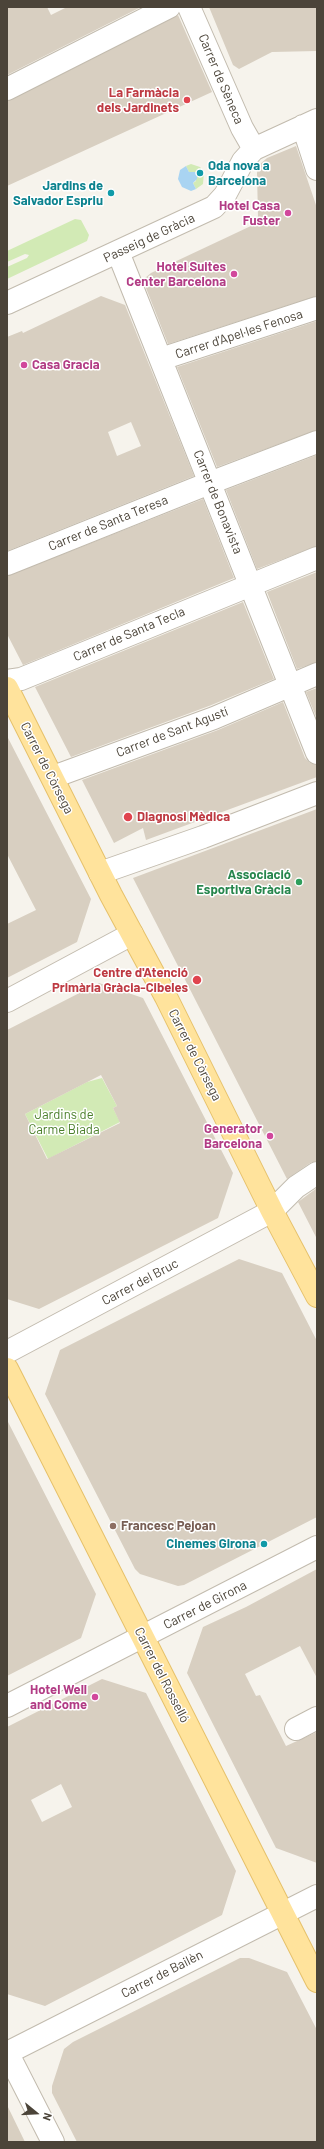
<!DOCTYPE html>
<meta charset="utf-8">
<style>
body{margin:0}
#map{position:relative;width:324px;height:2149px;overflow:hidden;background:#f6f3ec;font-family:Barlow,sans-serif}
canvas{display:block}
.frame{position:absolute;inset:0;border:8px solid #4b4439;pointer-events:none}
.north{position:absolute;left:16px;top:2093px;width:40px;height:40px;-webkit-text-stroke:3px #fff;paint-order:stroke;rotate:108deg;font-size:11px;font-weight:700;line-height:16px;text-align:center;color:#4b4439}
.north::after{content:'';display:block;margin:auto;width:14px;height:18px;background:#4b4439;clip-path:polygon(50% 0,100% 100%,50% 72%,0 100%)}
</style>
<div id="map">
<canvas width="324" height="2149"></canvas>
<div class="frame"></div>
<div class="north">N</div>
</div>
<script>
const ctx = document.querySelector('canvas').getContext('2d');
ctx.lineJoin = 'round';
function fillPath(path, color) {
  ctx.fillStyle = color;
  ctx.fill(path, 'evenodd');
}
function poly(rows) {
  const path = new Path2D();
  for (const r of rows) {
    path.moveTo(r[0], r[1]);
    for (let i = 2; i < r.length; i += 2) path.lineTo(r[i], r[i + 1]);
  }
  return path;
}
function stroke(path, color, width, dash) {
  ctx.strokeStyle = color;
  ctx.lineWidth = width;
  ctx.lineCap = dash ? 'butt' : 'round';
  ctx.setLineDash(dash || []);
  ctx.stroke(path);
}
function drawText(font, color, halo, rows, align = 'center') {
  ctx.font = font + ' Barlow,sans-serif';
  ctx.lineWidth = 3;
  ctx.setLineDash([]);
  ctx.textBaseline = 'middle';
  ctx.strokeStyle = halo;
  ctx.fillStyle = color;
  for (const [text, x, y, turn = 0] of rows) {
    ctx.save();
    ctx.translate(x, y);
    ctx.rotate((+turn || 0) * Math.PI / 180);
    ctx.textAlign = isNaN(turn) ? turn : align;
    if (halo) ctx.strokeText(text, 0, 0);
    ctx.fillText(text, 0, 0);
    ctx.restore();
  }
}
fillPath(poly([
 [191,164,200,167,204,172,203,184,196,189,193,183,196,181,192,172,189,172,186,166],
 [75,219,81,220,89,235,87,241,7,279,7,267,27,258,29,255,25,254,7,262,7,251],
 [102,1078,117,1106,113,1108,120,1122,48,1159,25,1114,87,1082]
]), '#d2eab5');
fillPath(poly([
 [186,166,189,172,195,172,197,175,197,179,193,183,196,189,191,191,182,187,178,179,180,170]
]), '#a9d4f2');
fillPath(poly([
 [7,7,47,7,51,15,67,7,141,7,7,75],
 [209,7,317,7,317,51,272,52,239,69,233,65],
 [178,15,212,92,7,186,7,101],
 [296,146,317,208,317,296,168,344,144,283,145,278,151,273,253,225,258,217,257,173,259,165,267,158],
 [101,296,125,305,194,476,7,551,7,337,22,331,23,333],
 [131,422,141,446,117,456,108,432],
 [317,321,317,430,217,467,177,367],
 [317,455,317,546,257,569,226,490],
 [203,499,234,578,23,665,7,634,7,576],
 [317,572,317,662,297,669,267,592],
 [243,602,274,679,209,706,71,757,35,687],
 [317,688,317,719,306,692],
 [283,702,305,758,310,763,317,765,317,777,146,840,143,828,114,843,82,780,218,730],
 [7,736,91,899,77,942,7,978,7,924,36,910,7,854],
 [317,809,317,1161,310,1163,287,1179,133,878],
 [99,983,143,998,233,1173,218,1218,39,1309,7,1299,7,1030],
 [101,1075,117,1106,113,1108,120,1123,47,1159,25,1114],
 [317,1188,317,1239,298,1202],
 [239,1259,282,1273,317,1341,317,1517,184,1585,178,1586,140,1574,135,1569,45,1394,60,1350],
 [7,1420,96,1594,81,1638,7,1676],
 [317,1569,317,1678,300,1646,245,1674,256,1696,260,1695,286,1746,317,1732,317,1863,276,1848,187,1673,203,1627,246,1607],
 [102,1679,146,1693,236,1871,222,1915,45,2006,7,1994,7,1727],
 [61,1784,72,1807,42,1822,31,1800],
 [240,1958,249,1958,287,1972,317,2030,317,2142,77,2142,52,2093,52,2086,64,2049,73,2042],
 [7,2105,25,2142,7,2142]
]), '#d8cfc1');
const minor = poly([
 [189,7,242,128,254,149],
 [7,89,169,7],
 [303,126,317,169],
 [118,252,317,753],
 [7,303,214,207,225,195,243,161,254,149,317,120],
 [161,359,317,308],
 [7,564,202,486,317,442],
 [7,681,21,679,317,558],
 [53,777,214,718,317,674],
 [100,873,203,837,317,793],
 [7,1001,132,934],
 [7,1352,272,1211,296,1187,317,1173],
 [7,1706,317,1547],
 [296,1729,317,1718],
 [7,2052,53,2142],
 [7,2053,317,1896]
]);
const major = poly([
 [7,688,111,895,166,997,272,1211,317,1296],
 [7,1369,317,1981]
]);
stroke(minor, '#c2bbae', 24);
stroke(major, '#e6c16a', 24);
stroke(minor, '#fff', 22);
stroke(major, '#ffe39c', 22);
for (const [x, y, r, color] of [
 [187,100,4,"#e0444e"],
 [200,173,4,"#0f9aa8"],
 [111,193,4,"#0f9aa8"],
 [288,213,4,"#d1479c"],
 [234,274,4,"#d1479c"],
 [24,365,4,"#d1479c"],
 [128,817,5,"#e0444e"],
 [299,882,4,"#2e9e5b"],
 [197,980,5,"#e0444e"],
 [270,1136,4,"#d1479c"],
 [113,1526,4,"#8d6e63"],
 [264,1544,4,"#0f9aa8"],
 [95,1697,4,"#d1479c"]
]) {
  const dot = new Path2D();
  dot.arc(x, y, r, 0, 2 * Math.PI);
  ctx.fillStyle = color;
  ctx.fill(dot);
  stroke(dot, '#fff', 1.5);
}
drawText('13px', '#4b4439', '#fff', [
 ["Carrer de Sèneca",221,79,67],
 ["Passeig de Gràcia",149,238,-25],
 ["Carrer d'Apel·les Fenosa",239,334,-18],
 ["Carrer de Bonavista",218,502,68],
 ["Carrer de Santa Teresa",108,523,-22],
 ["Carrer de Santa Tecla",129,634,-23],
 ["Carrer de Sant Agustí",172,732,-21],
 ["Carrer de Còrsega",47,768,63],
 ["Carrer de Còrsega",195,1055,63],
 ["Carrer del Bruc",140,1282,-28],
 ["Carrer de Girona",205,1605,-27],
 ["Carrer del Rosselló",162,1675,63],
 ["Carrer de Bailèn",162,1974,-27]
]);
drawText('bold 13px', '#be3a42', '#fff', [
 ["La Farmàcia",179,93],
 ["dels Jardinets",179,108],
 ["Diagnosi Mèdica",137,817,"left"],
 ["Centre d'Atenció",188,973],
 ["Primària Gràcia-Cibeles",188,988]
], 'right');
drawText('bold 13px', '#0d838f', '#fff', [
 ["Oda nova a",208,166,"left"],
 ["Barcelona",208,181,"left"],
 ["Jardins de",103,186],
 ["Salvador Espriu",103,201],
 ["Cinemes Girona",256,1544]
], 'right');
drawText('bold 13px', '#b23c85', '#fff', [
 ["Hotel Casa",280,206],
 ["Fuster",280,221],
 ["Hotel Suites",226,267],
 ["Center Barcelona",226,282],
 ["Casa Gracia",32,365,"left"],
 ["Generator",262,1129],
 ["Barcelona",262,1144],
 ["Hotel Well",87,1690],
 ["and Come",87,1705]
], 'right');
drawText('bold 13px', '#27864d', '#fff', [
 ["Associació",291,875],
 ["Esportiva Gràcia",291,890]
], 'right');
drawText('13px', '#4a7f2a', '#fff', [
 ["Jardins de",64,1115],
 ["Carme Biada",64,1130]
]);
drawText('bold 13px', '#785e54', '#fff', [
 ["Francesc Pejoan",121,1526]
], 'left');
</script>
